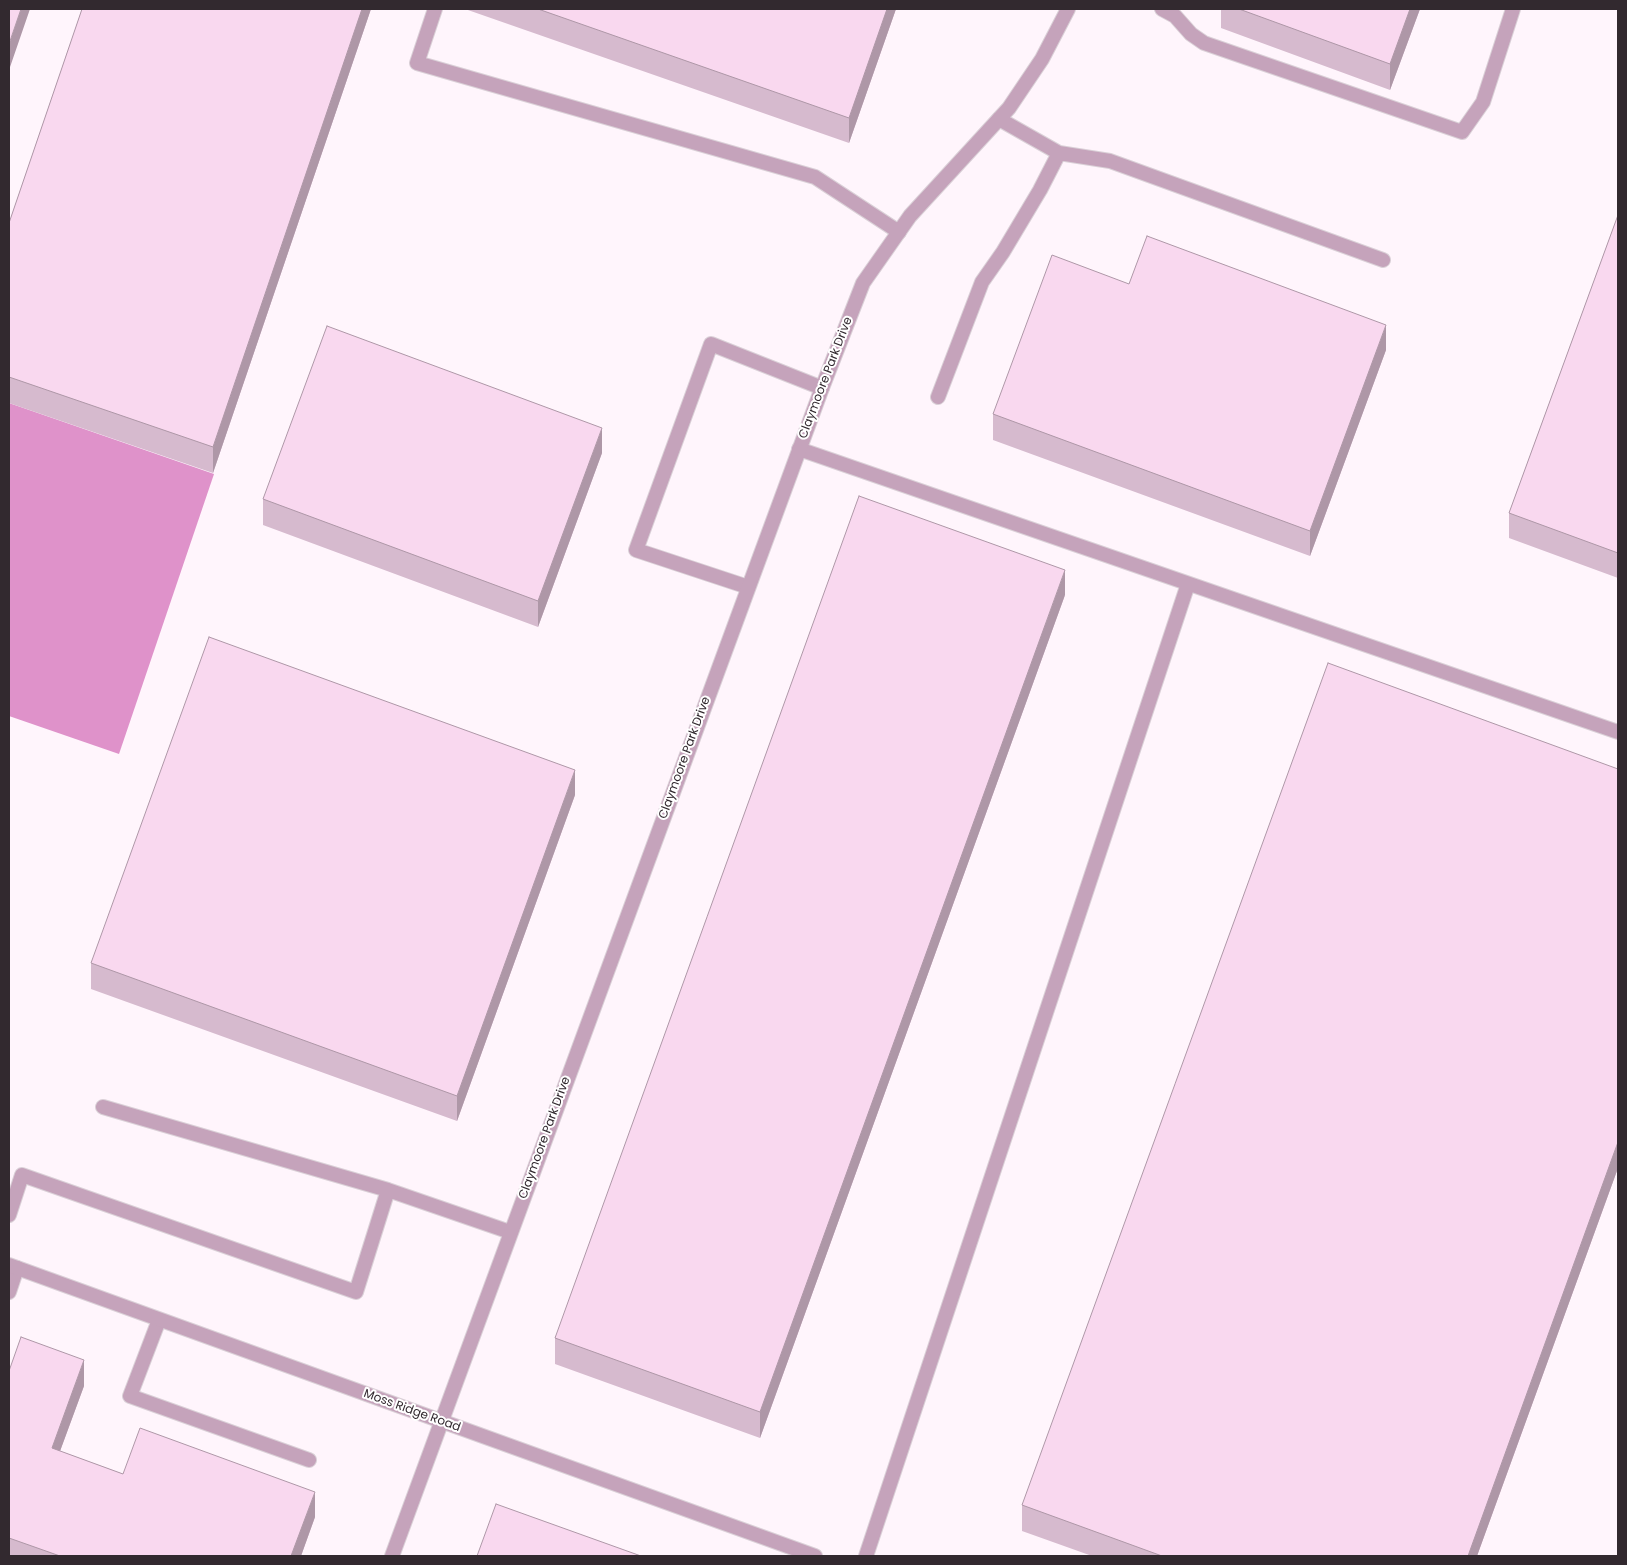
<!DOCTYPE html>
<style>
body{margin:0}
#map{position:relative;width:1627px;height:1565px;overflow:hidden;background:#fff5fc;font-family:Poppins,sans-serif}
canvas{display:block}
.frame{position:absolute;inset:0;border:10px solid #32292f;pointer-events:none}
</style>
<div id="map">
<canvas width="1627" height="1565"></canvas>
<div class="frame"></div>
</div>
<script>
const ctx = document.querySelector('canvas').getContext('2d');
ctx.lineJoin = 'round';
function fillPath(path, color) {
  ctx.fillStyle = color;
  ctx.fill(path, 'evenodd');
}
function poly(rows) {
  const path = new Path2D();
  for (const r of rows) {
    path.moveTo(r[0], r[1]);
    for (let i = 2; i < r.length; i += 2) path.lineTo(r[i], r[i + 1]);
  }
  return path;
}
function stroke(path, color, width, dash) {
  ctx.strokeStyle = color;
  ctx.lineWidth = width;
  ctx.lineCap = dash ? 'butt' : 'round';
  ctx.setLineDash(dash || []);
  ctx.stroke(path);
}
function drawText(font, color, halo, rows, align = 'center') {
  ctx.font = font + ' Poppins,sans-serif';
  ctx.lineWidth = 4;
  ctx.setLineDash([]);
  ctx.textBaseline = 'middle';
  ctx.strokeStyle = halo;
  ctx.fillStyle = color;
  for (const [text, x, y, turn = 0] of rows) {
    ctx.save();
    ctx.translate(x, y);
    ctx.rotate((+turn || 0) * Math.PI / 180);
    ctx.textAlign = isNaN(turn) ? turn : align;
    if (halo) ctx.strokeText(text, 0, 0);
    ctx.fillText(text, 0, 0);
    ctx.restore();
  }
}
fillPath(poly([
 [9,403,214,474,119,754,9,716]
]), '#df92ca');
const service = poly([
 [435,9,417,63,815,177,899,232],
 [1162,9,1175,16,1191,34,1204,43,1462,132,1483,102,1513,9],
 [999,119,1059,153,1110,161,1383,260],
 [938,397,982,282,1003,252,1040,190,1059,153],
 [799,449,1618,732],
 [748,587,636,550,711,344,822,388],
 [103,1107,388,1190],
 [9,1215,22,1175,356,1292,388,1190,510,1232],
 [9,1292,17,1268],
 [159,1320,130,1396,309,1460],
 [866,1556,1188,584]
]);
const minor = poly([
 [9,1265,815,1556],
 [392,1556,822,388,863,283,910,216,1009,108,1042,59,1068,9]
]);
stroke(service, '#dad0d7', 16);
stroke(minor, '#dad0d7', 16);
stroke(service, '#c5a3bb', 14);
stroke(minor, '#c5a3bb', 14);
fillPath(poly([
 [82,9,371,9,213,473,9,403,9,223],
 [465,9,896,9,849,143],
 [1221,9,1420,9,1390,90,1221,28],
 [1618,215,1618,578,1509,538,1509,513],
 [1129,284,1386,350,1310,556,993,440,993,414],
 [602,453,538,627,263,525,263,499],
 [1065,595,760,1438,555,1364,555,1338],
 [1618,769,1618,1168,1477,1556,1092,1556,1022,1531,1022,1505],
 [575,795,457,1121,91,989,91,963],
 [9,1371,84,1386,60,1451,123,1474,315,1517,301,1556,9,1556]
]), '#d6bace');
fillPath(poly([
 [21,9,30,9,9,70,9,44],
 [362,9,371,9,213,473,213,447],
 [887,9,896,9,849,143,849,118],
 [1410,9,1420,9,1390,90,1390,64],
 [1386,325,1386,350,1310,556,1310,531],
 [602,428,602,453,538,627,538,601],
 [1065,570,1065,595,760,1438,760,1412],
 [575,770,575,795,457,1121,457,1096],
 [1618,1142,1618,1168,1477,1556,1468,1556],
 [84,1360,84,1386,52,1473,52,1448],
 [315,1492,315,1517,301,1556,291,1556]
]), '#ae97a7');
const building = poly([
 [9,9,21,9,9,44,9,9],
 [82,9,362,9,213,447,9,377,9,223,82,9],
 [538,9,887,9,849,118,538,9],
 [1239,9,1410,9,1390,64,1239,9],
 [1618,215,1618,553,1509,513,1618,215],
 [1147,236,1386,325,1310,531,993,414,1052,255,1129,284,1147,236],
 [327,326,602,428,538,601,263,499,327,326],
 [859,496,1065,570,760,1412,555,1338,859,496],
 [209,637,575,770,457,1096,91,963,209,637],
 [1328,663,1618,769,1618,1142,1468,1556,1162,1556,1022,1505,1328,663],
 [21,1337,84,1360,52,1448,123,1474,140,1428,315,1492,291,1556,60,1556,9,1538,9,1371,21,1337],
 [496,1504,641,1556,477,1556,496,1504]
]);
fillPath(building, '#f9d8ef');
stroke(building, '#ae97a7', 1);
drawText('12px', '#32292f', '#fff', [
 ["Claymoore Park Drive",826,378,-69],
 ["Claymoore Park Drive",685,758,-70],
 ["Claymoore Park Drive",545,1138,-70],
 ["Moss Ridge Road",412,1411,20]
]);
</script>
